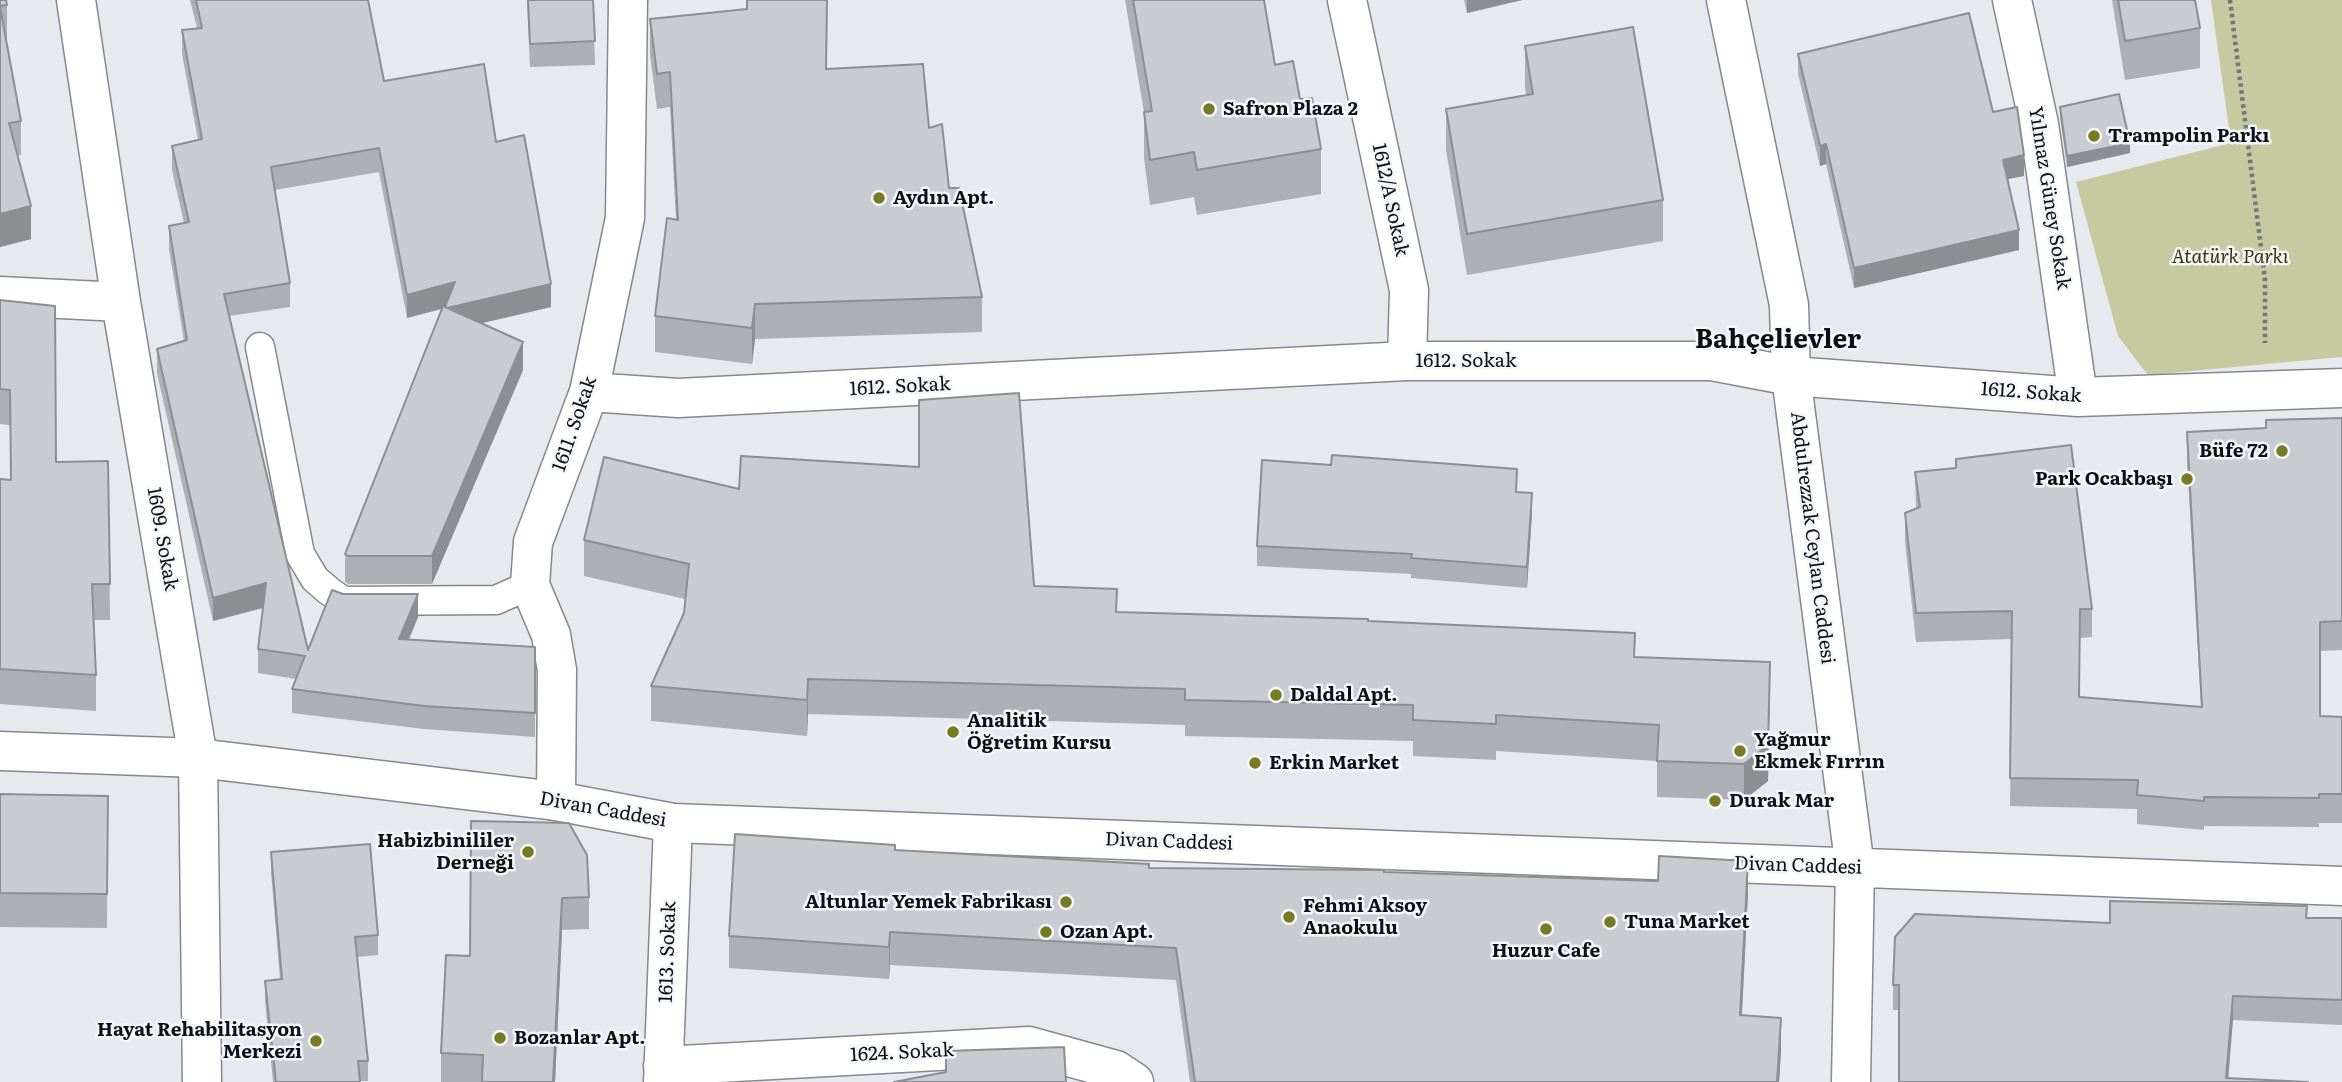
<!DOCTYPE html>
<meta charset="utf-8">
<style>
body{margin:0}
canvas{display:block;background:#e6e9ee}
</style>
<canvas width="2342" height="1082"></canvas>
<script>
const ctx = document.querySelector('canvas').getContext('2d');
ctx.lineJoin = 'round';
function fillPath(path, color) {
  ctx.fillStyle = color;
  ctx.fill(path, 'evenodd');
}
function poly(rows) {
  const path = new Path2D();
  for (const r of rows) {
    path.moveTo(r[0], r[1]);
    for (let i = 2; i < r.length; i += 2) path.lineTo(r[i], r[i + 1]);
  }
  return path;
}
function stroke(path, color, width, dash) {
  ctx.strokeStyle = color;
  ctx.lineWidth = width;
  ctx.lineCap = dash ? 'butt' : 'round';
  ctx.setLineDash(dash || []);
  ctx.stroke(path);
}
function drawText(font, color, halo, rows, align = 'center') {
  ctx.font = font + ' Literata,serif';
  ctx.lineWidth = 5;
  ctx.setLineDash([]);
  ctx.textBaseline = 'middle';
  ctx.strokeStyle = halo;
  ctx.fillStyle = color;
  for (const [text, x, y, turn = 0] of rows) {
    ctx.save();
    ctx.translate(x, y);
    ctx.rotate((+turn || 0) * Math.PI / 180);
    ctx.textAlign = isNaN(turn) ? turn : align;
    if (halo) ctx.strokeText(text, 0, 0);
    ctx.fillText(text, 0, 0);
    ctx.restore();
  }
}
fillPath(poly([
 [2211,0,2342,0,2342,357,2148,375,2118,336,2076,182,2231,143]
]), '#c7caa1');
const service = poly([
 [260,347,300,554,315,579,329,591,343,601,496,600,530,585]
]);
const minor = poly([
 [76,0,121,302,198,758,202,1082],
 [1347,0,1409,290,1407,361],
 [2012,0,2039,124,2078,397],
 [0,296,121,302],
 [589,392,678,398,1407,361,1712,361,1791,376,2078,397,2342,388],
 [556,801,557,670,551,635,530,585,533,542,589,392,625,218,628,0],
 [663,1066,1029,1046,1116,1070,1134,1082],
 [663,1082,673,823]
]);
const tertiary = poly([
 [1726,0,1789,305,1791,376,1855,868,1851,1082],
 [0,751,198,758,556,801,673,823,2342,886]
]);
stroke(service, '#85888d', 31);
stroke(minor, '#85888d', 41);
stroke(tertiary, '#85888d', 41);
stroke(poly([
 [2230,0,2265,280,2265,343]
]), '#747679', 4.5, [3.5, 3.5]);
stroke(service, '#fff', 28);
stroke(minor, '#fff', 38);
stroke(tertiary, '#fff', 38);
fillPath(poly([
 [0,0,7,5,7,38,6,39,21,121,21,155,17,155,31,239,0,247],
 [190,0,368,0,384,81,496,142,551,307,482,323,523,370,432,584,348,584,345,582,345,554,442,309,407,318,379,172,275,190,290,283,290,307,229,316,308,650,343,594,418,617,409,640,535,647,535,737,424,729,292,713,292,689,296,679,258,673,258,649,263,608,213,621,157,373,157,349,184,341,169,249,169,226,184,223,172,170,172,146,198,140,182,54,182,30,197,28],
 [527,0,593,0,595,65,530,67],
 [1125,0,1264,0,1275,65,1300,99,1321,149,1321,194,1197,215,1194,197,1150,205,1144,158,1144,112],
 [1464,0,1522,0,1467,13],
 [2112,0,2195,0,2200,28,2200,68,2125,80],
 [650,19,826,69,929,128,949,188,982,297,982,332,755,339,752,364,655,352,655,316,676,220,670,107,657,109,650,55],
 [1525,46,1663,200,1663,241,1467,275,1446,150,1446,109,1526,95,1525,87],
 [1798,54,2024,176,2007,179,2019,250,1854,288,1826,164,1820,166,1798,74],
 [2060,107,2130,153,2067,167,2060,117],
 [0,300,56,462,108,461,110,620,94,620,96,675,96,711,0,704,0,479,10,480,10,425,0,424],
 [2342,418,2342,650,2320,651,2320,716,2342,717,2342,823,2319,823,2319,827,2204,826,2204,830,2137,824,2137,809,2010,806,2012,639,1916,642,1905,542,1905,513,1916,509,1915,472,2092,609,2092,637,2080,638,2079,697,2201,707,2187,461,2187,432,2266,428,2266,420],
 [1517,492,1532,513,1527,588,1411,578,1411,574,1257,566,1257,546],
 [584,540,1034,586,1117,612,1368,621,1635,657,1770,698,1768,781,1744,800,1657,797,1657,761,1496,751,1496,760,1413,756,1413,741,1185,736,1185,725,808,714,807,736,651,721,651,686,684,613,685,599,584,576],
 [0,794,108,796,107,928,0,927],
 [471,821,589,897,589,929,562,930,555,1082,441,1082,441,1053,470,956],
 [895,850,1149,868,1384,872,1748,893,1742,1016,1781,1051,1779,1082,1190,1082,1176,980,890,965,889,979,729,968,729,936],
 [271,852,378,935,378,955,357,957,368,1061,368,1081,273,1082,265,1001,265,981,280,979,271,872],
 [2307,918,2342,918,2342,1025,2233,1020,1899,1082,1899,1010,1893,1010,1893,985,2110,923]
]), '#acafb3');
fillPath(poly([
 [1467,0,1522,0,1467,13],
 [2130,143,2130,153,2067,167,2067,156],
 [1826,144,1826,164,1820,166,1820,146],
 [2024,155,2024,176,2003,180,2003,160],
 [31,206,31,239,0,247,0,214],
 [2019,230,2019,250,1854,288,1854,268],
 [455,282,551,284,551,307,444,332,444,308,407,318,407,295],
 [755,304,755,339,752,364,752,328],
 [523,342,523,370,432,584,432,556],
 [1532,493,1532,513,1527,588,1527,567],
 [266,583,266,607,213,621,213,598],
 [418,594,418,617,399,663,399,639],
 [1770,662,1768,781,1744,800,1744,764],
 [808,679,808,714,807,736,807,700],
 [1748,861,1748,893,1740,1048,1740,1015],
 [562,898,562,930,555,1082,553,1082],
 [890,932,890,965,889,979,889,947],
 [2233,996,2233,1020,2228,1082,2226,1082],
 [1781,1018,1781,1051,1779,1082,1777,1082]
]), '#8c8e92');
const building = poly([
 [0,0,6,0,7,5,0,6,0,0],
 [196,0,368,0,384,81,484,64,496,142,524,135,551,284,447,308,445,307,455,282,407,295,379,148,271,167,290,283,224,294,308,650,332,590,343,594,418,594,399,639,535,647,535,713,424,706,292,689,305,656,258,649,266,583,213,598,157,349,187,340,169,226,189,222,172,146,202,139,182,30,202,28,196,0],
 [528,0,593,0,595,41,530,44,528,0],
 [747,0,827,0,826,69,923,64,929,128,942,124,949,188,959,188,982,297,755,304,752,328,655,316,667,218,678,220,670,72,657,74,650,19,747,9,747,0],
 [1133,0,1264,0,1275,65,1293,61,1300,99,1312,98,1321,149,1197,170,1194,152,1150,160,1144,112,1152,111,1133,0],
 [2118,0,2195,0,2200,28,2125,41,2118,0],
 [0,7,21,121,9,123,31,206,0,214,0,7],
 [1969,13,1993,112,2017,107,2024,155,2003,160,2019,230,1854,268,1826,144,1820,146,1798,54,1969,13],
 [1633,27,1663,200,1467,234,1446,109,1533,94,1525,46,1633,27],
 [2119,94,2130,143,2067,156,2060,107,2119,94],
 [0,300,55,306,56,462,108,461,110,584,92,584,96,675,0,669,0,479,11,480,10,390,0,389,0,300],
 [443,306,523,342,432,556,348,556,345,554,443,306],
 [1019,393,1034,586,1117,589,1116,612,1368,619,1368,621,1635,633,1634,657,1770,662,1768,745,1744,764,1657,761,1659,725,1496,715,1496,724,1413,720,1413,705,1185,700,1185,689,808,679,807,700,651,686,684,613,689,564,584,540,604,457,739,489,741,456,919,467,919,400,1019,393],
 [2342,418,2342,621,2320,622,2320,716,2342,717,2342,794,2319,794,2319,798,2204,797,2204,801,2137,795,2138,780,2010,778,2012,611,1916,613,1905,513,1920,507,1915,472,1956,468,1956,459,2071,445,2092,609,2080,609,2079,697,2202,707,2187,432,2266,428,2266,420,2342,418],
 [1332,455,1517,469,1516,492,1532,493,1527,567,1411,558,1412,554,1257,546,1262,460,1331,465,1332,455],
 [0,794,108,796,107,894,0,893,0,794],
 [471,821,569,823,587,855,589,897,562,898,553,1082,482,1082,483,1055,441,1053,446,955,470,956,471,821],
 [735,834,895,845,895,850,1149,864,1149,868,1384,870,1384,872,1658,881,1659,856,1748,861,1740,1015,1781,1018,1777,1082,1195,1082,1176,948,890,932,889,947,729,936,735,834],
 [370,844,378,935,355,937,368,1061,358,1061,360,1082,276,1082,265,981,282,979,271,852,370,844],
 [2110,901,2307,906,2306,918,2342,918,2342,1000,2233,996,2226,1078,2308,1082,1899,1082,1899,985,1893,985,1895,937,1915,914,2110,923,2110,901],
 [1064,1047,1066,1082,894,1082,946,1072,946,1051,1064,1047]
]);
fillPath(building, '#c8cbd0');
stroke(building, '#8c8e92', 2);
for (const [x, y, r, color] of [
 [1209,109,7,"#777a22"],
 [2094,136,7,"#777a22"],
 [879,198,7,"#777a22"],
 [2282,451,7,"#777a22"],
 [2187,479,7,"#777a22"],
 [1276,695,7,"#777a22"],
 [953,732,7,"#777a22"],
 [1740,751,7,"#777a22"],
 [1255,763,7,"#777a22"],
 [1715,801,7,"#777a22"],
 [528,852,7,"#777a22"],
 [1066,902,7,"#777a22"],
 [1289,917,7,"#777a22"],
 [1610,922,7,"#777a22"],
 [1546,929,7,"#777a22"],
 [1046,932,7,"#777a22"],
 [500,1038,7,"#777a22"],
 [316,1041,7,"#777a22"]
]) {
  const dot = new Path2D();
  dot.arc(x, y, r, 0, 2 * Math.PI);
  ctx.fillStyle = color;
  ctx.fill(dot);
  stroke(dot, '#f3f7fb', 2.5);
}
drawText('bold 19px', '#0f1012', '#f3f7fb', [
 ["Safron Plaza 2",1223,109],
 ["Trampolin Parkı",2108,136],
 ["Aydın Apt.",893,198],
 ["Büfe 72",2268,451,"right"],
 ["Park Ocakbaşı",2173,479,"right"],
 ["Daldal Apt.",1290,695],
 ["Analitik",967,721],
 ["Öğretim Kursu",967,743],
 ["Yağmur",1754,740],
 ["Ekmek Fırrın",1754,762],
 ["Erkin Market",1269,763],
 ["Durak Mar",1729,801],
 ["Habizbinililer",514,841,"right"],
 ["Derneği",514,863,"right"],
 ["Altunlar Yemek Fabrikası",1052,902,"right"],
 ["Fehmi Aksoy",1303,906],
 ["Anaokulu",1303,928],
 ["Tuna Market",1624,922],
 ["Ozan Apt.",1060,932],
 ["Huzur Cafe",1546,951,"center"],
 ["Hayat Rehabilitasyon",302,1030,"right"],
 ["Merkezi",302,1052,"right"],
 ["Bozanlar Apt.",514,1038]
], 'left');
drawText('19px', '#0f1012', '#f3f7fb', [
 ["Yılmaz Güney Sokak",2049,198,81],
 ["1612/A Sokak",1390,200,78],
 ["1612. Sokak",1466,361],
 ["1612. Sokak",900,387,-3],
 ["1612. Sokak",2031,393,4],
 ["1611. Sokak",575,424,-71],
 ["Abdulrezzak Ceylan Caddesi",1812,538,83],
 ["1609. Sokak",162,539,80],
 ["Divan Caddesi",603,810,10],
 ["Divan Caddesi",1169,842,2],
 ["Divan Caddesi",1798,866,2],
 ["1613. Sokak",668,952,-88],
 ["1624. Sokak",902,1053,-3]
]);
drawText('italic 19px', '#353600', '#f3f7fb', [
 ["Atatürk Parkı",2230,257]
]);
drawText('bold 26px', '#0f1012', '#f3f7fb', [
 ["Bahçelievler",1778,340]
]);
</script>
